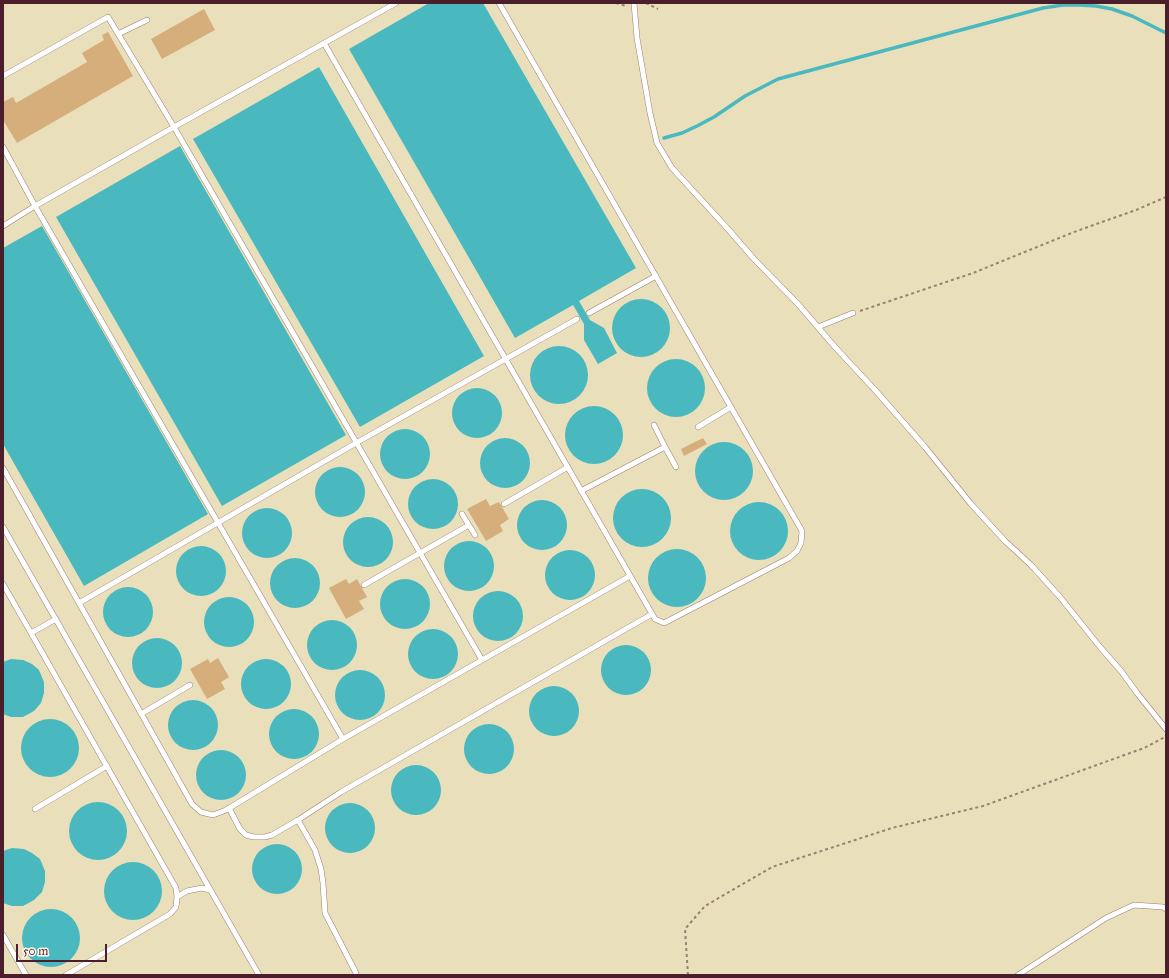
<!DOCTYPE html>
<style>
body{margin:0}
#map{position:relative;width:1169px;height:978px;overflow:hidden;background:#eadfbb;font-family:"IM FELL Great Primer",serif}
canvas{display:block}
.frame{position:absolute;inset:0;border:4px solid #4a1f2b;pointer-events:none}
.scale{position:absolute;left:16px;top:944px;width:91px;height:18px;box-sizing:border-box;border:2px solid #4a1f2b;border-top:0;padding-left:5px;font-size:12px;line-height:14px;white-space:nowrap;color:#4a1f2b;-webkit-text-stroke:3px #fbf7ec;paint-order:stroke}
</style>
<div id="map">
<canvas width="1169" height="978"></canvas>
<div class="frame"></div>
<div class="scale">50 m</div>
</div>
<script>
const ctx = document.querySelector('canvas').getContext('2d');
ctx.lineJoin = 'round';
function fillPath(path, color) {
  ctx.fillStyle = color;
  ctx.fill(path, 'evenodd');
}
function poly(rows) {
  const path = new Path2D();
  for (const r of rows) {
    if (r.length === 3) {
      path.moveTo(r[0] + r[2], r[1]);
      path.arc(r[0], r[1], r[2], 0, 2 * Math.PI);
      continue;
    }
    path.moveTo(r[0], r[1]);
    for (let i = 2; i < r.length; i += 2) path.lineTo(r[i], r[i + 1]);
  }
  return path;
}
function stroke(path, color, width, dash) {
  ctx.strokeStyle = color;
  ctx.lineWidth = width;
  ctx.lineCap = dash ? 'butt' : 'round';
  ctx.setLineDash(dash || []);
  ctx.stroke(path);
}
fillPath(poly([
 [429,3,483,3,636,268,579,301,590,320,604,328,617,353,598,364,584,340,584,324,573,305,515,338,349,49],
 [319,67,484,356,360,427,193,139],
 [180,146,346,435,222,506,56,217],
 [42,226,208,514,84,586,3,444,3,248],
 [641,328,29],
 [559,375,29],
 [676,388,29],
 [477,413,25],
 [594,435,29],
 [405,454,25],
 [505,463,25],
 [724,471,29],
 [340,492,25],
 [433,504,25],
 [642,518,29],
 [542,525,25],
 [759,531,29],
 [267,533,25],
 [368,542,25],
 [469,566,25],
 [201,571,25],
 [677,578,29],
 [570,575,25],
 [295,583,25],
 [405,604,25],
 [128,612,25],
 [498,616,25],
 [229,622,25],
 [332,645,25],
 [433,654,25],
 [157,663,25],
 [626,670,25],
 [266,684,25],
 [11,659,23,660,32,664,39,670,44,682,44,693,41,703,34,711,23,717,11,717,3,714,3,662],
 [360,695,25],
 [554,711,25],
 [193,725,25],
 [294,734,25],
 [50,748,29],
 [489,749,25],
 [221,775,25],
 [416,790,25],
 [98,831,29],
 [350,828,25],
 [277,869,25],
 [12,848,24,849,32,853,40,859,45,871,45,882,42,892,34,900,23,906,12,906,3,903,3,851],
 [133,891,29],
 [51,938,29]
]), '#49b9bf');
stroke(poly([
 [664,138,682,133,697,126,714,117,745,96,778,79,1043,8,1063,5,1079,5,1096,6,1112,9,1132,16,1166,33]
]), '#49b9bf', 3.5);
fillPath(poly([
 [204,9,215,30,162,59,151,39],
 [108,32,133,76,17,143,3,120,3,102,13,97,16,103,87,62,82,53,104,40,102,35],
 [703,438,707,444,684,456,681,449],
 [486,499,490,506,499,502,509,519,500,525,503,531,486,541,467,509],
 [346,579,349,584,357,579,367,597,359,601,364,609,346,619,329,588],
 [218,658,229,677,221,682,225,689,207,699,190,669,208,659,210,663]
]), '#d6ae7b');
const service = poly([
 [634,3,637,38,650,113,657,143,672,168,728,229,754,259,798,304,835,347,875,390,925,447,971,504,1005,541,1031,565,1060,597,1100,647,1121,671,1137,693,1166,729],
 [118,34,147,20],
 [324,43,655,619,664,623,789,558,797,551,801,543,802,531,499,3],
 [3,76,108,17,174,127,482,660],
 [3,147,35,206,343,739,630,576],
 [3,226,35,206,174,127,396,3],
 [589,313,656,276],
 [818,327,853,313],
 [654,425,665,447,676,467],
 [698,427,731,407],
 [3,468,79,603,356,443,577,319],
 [581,491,665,447],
 [504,504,568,467],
 [462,514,475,535],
 [3,527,259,975],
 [3,584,31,633,56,619],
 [364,585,469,525],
 [79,603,192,804,201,812,213,815,226,810,343,739],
 [31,633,176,888,177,897,176,907,170,914,66,975],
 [141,714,190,685],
 [229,808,240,829,246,835,254,837,265,837,272,835,298,820,315,850,321,869,323,883,325,913,356,973],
 [35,809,107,766],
 [298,820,341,792,652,614],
 [177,897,187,891,202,888,210,890],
 [3,935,26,975],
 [1018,975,1106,918,1134,905,1163,907,1166,909]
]);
stroke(service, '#9a7f73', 6);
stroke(poly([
 [616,3,626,6],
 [646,3,658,9],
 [860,311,973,273,1074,232,1136,210,1166,197],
 [688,975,685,929,705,906,772,867,892,828,983,806,1144,748,1165,737]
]), '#9a7f73', 2, [3, 3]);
stroke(service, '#fff', 5);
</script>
